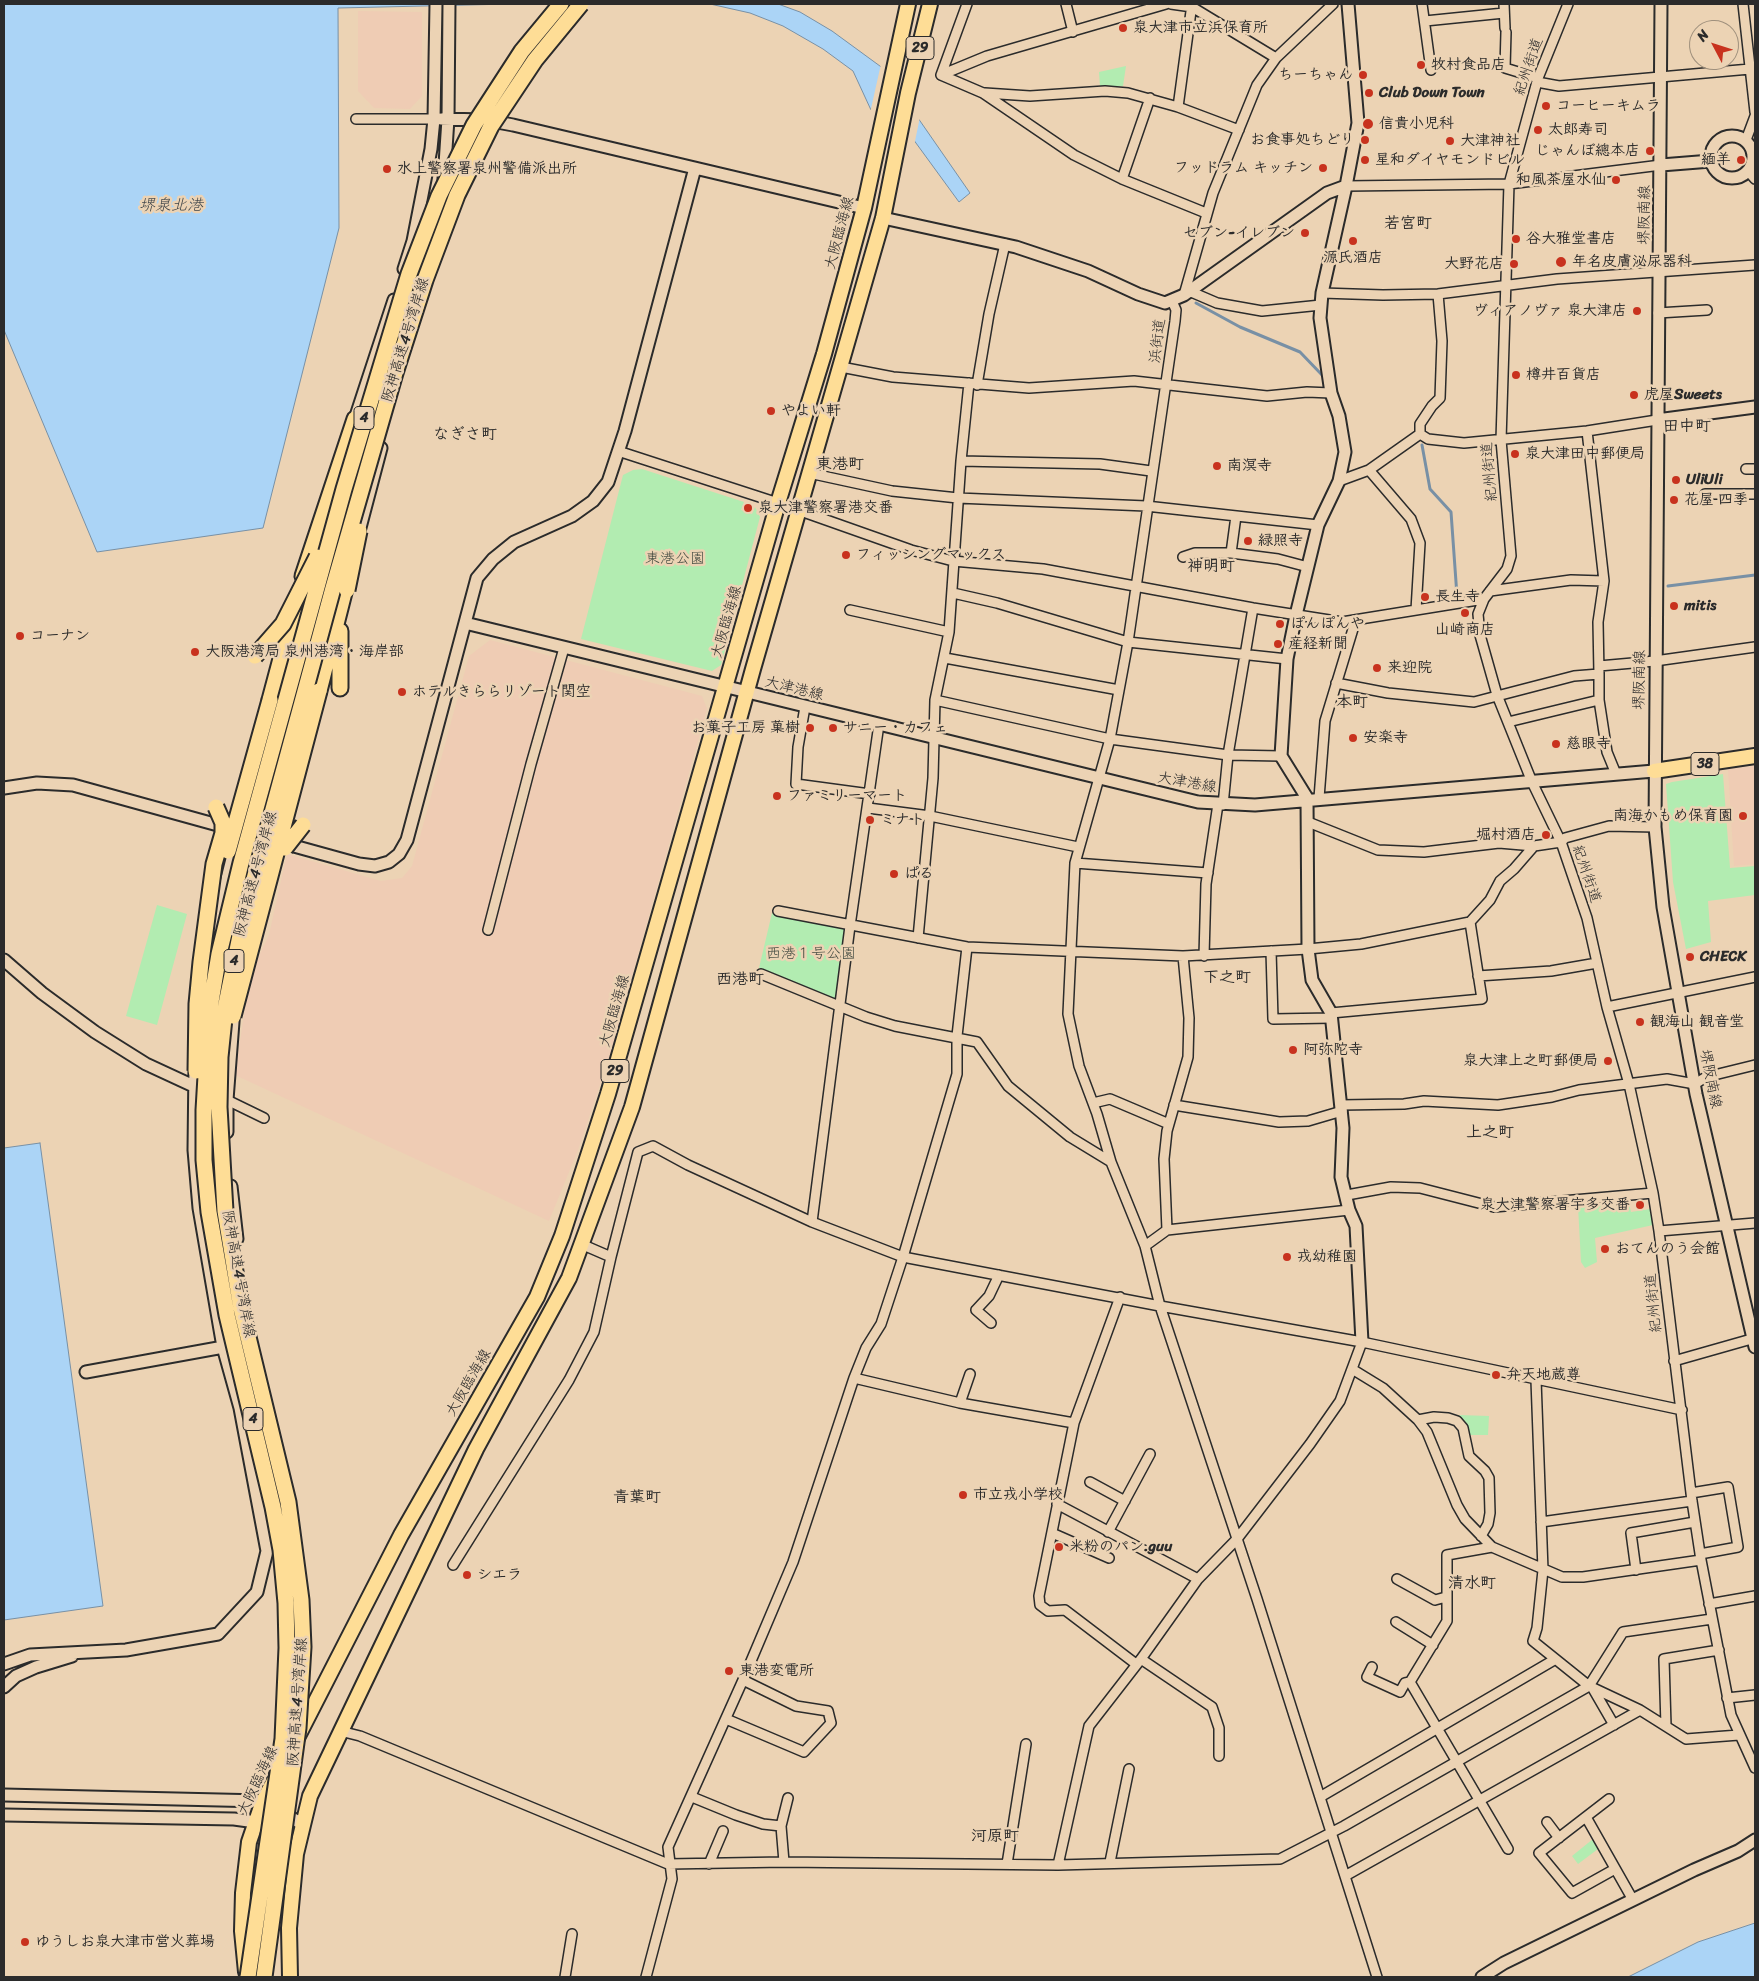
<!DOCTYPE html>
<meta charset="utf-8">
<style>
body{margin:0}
#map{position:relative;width:1759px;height:1981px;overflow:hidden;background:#ecd3b4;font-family:Sriracha,sans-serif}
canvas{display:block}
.frame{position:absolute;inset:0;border:5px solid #2b2b2b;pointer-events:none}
.north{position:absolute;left:1689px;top:20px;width:50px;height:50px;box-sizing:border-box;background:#ecd3b4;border:1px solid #9f907d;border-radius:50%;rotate:310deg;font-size:14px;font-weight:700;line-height:20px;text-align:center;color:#2b2b2b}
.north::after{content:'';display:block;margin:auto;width:18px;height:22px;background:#c8321e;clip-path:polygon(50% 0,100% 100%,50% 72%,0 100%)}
</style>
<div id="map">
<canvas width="1759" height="1981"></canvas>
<div class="frame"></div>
<div class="north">N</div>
</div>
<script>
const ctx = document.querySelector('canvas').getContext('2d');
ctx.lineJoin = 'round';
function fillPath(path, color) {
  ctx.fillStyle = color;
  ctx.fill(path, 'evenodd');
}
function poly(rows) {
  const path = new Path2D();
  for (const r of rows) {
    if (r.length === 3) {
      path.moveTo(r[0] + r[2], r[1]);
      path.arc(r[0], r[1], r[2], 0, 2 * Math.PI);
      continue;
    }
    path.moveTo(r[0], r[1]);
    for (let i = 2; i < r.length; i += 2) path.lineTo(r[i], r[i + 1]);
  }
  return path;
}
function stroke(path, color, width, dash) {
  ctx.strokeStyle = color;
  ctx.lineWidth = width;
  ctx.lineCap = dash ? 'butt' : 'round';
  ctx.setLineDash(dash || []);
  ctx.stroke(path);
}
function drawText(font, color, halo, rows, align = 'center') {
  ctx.font = font + ' Sriracha,"Klee One",sans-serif';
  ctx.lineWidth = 5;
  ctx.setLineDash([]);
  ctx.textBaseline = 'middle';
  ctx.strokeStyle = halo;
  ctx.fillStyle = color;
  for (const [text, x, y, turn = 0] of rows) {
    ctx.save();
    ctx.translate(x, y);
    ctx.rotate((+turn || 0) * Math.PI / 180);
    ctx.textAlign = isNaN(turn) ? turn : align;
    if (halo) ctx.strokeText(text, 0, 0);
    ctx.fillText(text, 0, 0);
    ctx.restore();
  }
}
fillPath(poly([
 [358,11,422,12,422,96,410,109,374,108,358,91],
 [490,640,702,696,707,709,609,1058,578,1150,549,1221,235,1075,250,975,269,935,287,854,381,881,402,878,412,866,469,656],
 [1755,766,1755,864,1734,866,1728,769]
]), '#efccb4');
fillPath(poly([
 [1126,66,1123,86,1100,87,1099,72],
 [642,469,744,502,741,510,752,514,755,507,760,517,721,665,712,671,581,639,623,475,633,470],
 [1723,774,1730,868,1755,866,1755,895,1708,901,1711,942,1686,949,1673,882,1666,784,1672,782],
 [157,905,187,914,157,1025,126,1016],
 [772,913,846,929,838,1001,759,968],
 [1628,1199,1631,1212,1650,1209,1653,1225,1595,1238,1597,1262,1585,1268,1581,1262,1578,1206],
 [1459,1415,1489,1416,1488,1435,1469,1435],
 [1593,1839,1598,1849,1578,1864,1572,1856]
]), '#b2ecb1');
const water = poly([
 [4,4,510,4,338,8,339,228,263,528,97,552,4,330,4,4],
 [710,4,778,4,800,12,832,31,884,69,970,193,959,202,897,117,871,110,853,71,823,49,783,26,750,13,710,4],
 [40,1143,103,1606,4,1620,4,1148,40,1143],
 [1755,1923,1755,1977,1628,1977,1698,1942,1755,1923]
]);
fillPath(water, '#abd4f6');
stroke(water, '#7890a5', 1);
fillPath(poly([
 [881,64,920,117,914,146,895,118,870,113]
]), '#ecd3b4');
stroke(poly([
 [1196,303,1240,327,1300,352,1323,376],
 [1422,445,1430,489,1451,512,1457,596],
 [1668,586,1755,575]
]), '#7890a5', 3);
const street = poly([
 [1066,4,1073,32],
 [1171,4,1192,7,1276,58],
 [1422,4,1431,70],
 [1504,4,1505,28],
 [1568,4,1538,78,1509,184,1501,440,1511,556,1507,569,1484,599,1478,614,1480,635,1497,695,1532,782,1561,842,1587,918,1607,1007,1629,1084,1653,1193,1659,1231,1692,1501,1701,1560,1731,1715,1755,1768],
 [1743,4,1755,112],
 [1425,21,1504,13],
 [1506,32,1505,68,1538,78],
 [941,75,983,93,1074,155,1122,179,1206,213],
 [941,75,987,56,1166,4],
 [941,75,967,4],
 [1537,82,1559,86,1750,69],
 [985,93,1030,96,1105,91,1128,93,1178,107,1239,130],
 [1178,107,1192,4],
 [356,119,434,119],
 [1746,140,1755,116],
 [1748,171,1755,179],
 [1122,179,1150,98],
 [1346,186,1509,184,1661,165],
 [1189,291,1217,303,1262,311,1321,305],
 [1322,293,1383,295,1438,294,1557,279,1755,265],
 [1184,295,1213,193,1257,85,1276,58,1333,4],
 [1172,301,1176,310,1175,321,1128,642,1110,739,1075,863,1068,1014,1079,1066,1097,1114,1111,1162,1145,1246,1160,1306,1257,1599,1377,1977],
 [1658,313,1707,310],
 [841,367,893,377,1029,388,1134,381,1267,396,1307,392,1331,393],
 [977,385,989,314,1005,244],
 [1587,431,1604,581,1598,622,1599,674],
 [1420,434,1428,439,1464,443,1587,431,1657,420],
 [1420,434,1420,424,1432,406,1440,398,1442,341,1438,294],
 [618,451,778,503,911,550,953,561,1043,569,1253,608,1342,622,1484,599],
 [961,461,1100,464,1151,471],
 [1746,469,1755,469],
 [1369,470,1411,519,1420,543,1416,610],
 [809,473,892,491,958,498,1146,506,1318,525],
 [1339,481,1369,470,1420,434],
 [1705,494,1755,494],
 [1231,553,1236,516],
 [1183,557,1195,553,1231,553,1278,559,1308,567],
 [1490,591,1571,580,1604,581],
 [953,593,997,603,1128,642,1287,659],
 [850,610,949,632],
 [945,658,1119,690],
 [1599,666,1655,661,1755,647],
 [1336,683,1388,693,1474,702,1574,676,1599,674,1599,700,1508,722],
 [935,700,1110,739,1228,755,1281,756],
 [1599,700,1607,752,1616,774],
 [805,707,798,747,796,784,870,794],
 [1319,798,1325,721,1353,629,1353,621],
 [1223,805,1228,755,1253,608],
 [868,808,930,816,1078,847],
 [1308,822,1378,850,1424,852,1499,843,1534,846,1561,842,1565,838,1609,826,1655,827],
 [1075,863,1208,873],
 [778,911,967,947,1183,956,1308,949,1361,944,1470,922,1490,900,1500,881,1514,869,1534,846],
 [488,930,531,764,564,648],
 [918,938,933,778,935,700,949,632,961,461,969,383],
 [1271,951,1273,1019,1332,1018],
 [1204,956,1206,884,1218,804],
 [761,974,866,1017,895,1026,977,1042,1008,1086,1070,1137,1111,1162],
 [1478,976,1551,971,1597,963],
 [1607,1007,1755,977],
 [1331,1013,1482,999,1470,922],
 [227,1100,264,1118],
 [1093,1103,1110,1099,1169,1124],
 [1174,1105,1279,1122,1308,1121,1342,1111],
 [1341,1105,1404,1104,1424,1101,1498,1105,1552,1097,1579,1090,1667,1079,1695,1084,1706,1077,1755,1065],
 [1347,1195,1391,1187,1420,1188,1494,1207,1653,1193],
 [812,1222,850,926,879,724],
 [1167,1230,1164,1159,1167,1131,1188,1057,1189,1018,1183,956],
 [1659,1231,1755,1223],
 [581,1244,611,1257,638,1152,653,1146,688,1165,812,1222,903,1257,1160,1306,1362,1342,1682,1410],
 [1145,1246,1167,1230,1349,1210],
 [1120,1297,1074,1423,1039,1596,1040,1605,1048,1611,1065,1610,1136,1664],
 [991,1323,976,1310,989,1296,999,1275],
 [1674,1361,1755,1338],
 [1352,1369,1383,1388,1418,1420,1427,1432,1457,1505,1465,1519,1492,1547,1562,1577,1583,1577,1701,1560],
 [854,1378,960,1403,1074,1423],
 [1536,1380,1543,1570,1537,1628,1533,1641,1589,1686,1640,1710,1686,1739,1739,1735],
 [960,1403,970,1374],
 [1418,1420,1434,1417,1448,1418,1457,1421,1463,1428,1469,1456,1485,1471,1489,1478,1490,1513,1488,1524,1481,1536],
 [1090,1482,1125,1501],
 [1691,1493,1728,1487,1738,1547,1700,1554],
 [1057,1504,1198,1579],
 [1541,1522,1692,1501],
 [1108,1532,1150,1454],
 [1052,1533,1109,1558],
 [1492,1547,1447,1555,1447,1621,1410,1682,1508,1849],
 [453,1565,569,1380,594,1332,611,1257],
 [1636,1570,1631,1533,1695,1522],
 [1397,1579,1435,1600,1446,1597],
 [1709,1604,1755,1596],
 [1396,1622,1433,1645],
 [1141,1659,1212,1707,1219,1728,1219,1756],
 [1372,1667,1367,1677,1400,1692,1405,1683,1410,1682],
 [1592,1687,1614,1725],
 [1727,1698,1755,1695],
 [726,1719,804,1752,831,1723,828,1711,796,1706,743,1680],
 [1666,1726,1664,1659,1719,1650],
 [340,1731,360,1736,668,1864,784,1862,1058,1865,1280,1859,1344,1826,1589,1686,1623,1632,1712,1619],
 [692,1797,736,1815,763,1824,781,1826],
 [1320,1797,1554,1660],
 [1609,1799,1539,1853,1572,1893,1615,1869],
 [1586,1817,1633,1900],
 [1547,1822,1559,1838],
 [784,1862,781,1826,788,1798],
 [1110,1862,1129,1769],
 [709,1864,723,1831],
 [1007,1864,1026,1744],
 [1058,1865,1089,1726,1141,1659,1198,1579,1237,1539,1310,1444,1340,1401,1362,1342],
 [1345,1876,1640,1710],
 [565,1977,572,1934],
 [646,1977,672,1879,668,1847,743,1680,793,1562,854,1378,866,1348,881,1324,903,1257,957,1074,957,1036,967,947]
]);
const secondary = poly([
 [1348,4,1358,123,1346,186,1322,293,1320,318,1331,393,1339,416,1345,452,1339,481,1318,525,1296,615,1287,659,1281,756,1307,798,1308,949,1312,980,1331,1013,1343,1128,1341,1177,1349,1210,1356,1226,1362,1342],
 [1661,4,1655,827,1663,907,1696,1094,1755,1347],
 [441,119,486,120,513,125,864,208],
 [1732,157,21],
 [1661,165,1711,161],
 [444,179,448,119,449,4],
 [883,218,1016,247,1088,271,1138,294,1165,303,1184,295,1327,193,1346,186],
 [427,260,437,217],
 [404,269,413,241,431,149,434,119,436,4],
 [1657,420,1755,407],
 [353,425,394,300],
 [357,539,381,448],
 [465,623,1198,802,1255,805,1654,771],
 [296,633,310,581],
 [4,788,37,783,73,785,359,864,375,866,389,862,399,854,407,840,477,578,493,559,514,542,572,516,593,501,608,482,625,431,695,168],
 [208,954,236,843],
 [4,960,42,993,95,1032,146,1064,200,1089],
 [227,1132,227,1100,234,1009],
 [231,1186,237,1239],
 [86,1372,229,1346],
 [4,1664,30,1655,126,1650,218,1634,257,1592,267,1551,240,1408,223,1347,199,1208,194,1150,195,1064],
 [4,1687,16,1676,36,1667,72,1656],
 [4,1795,263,1801,302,1824],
 [4,1815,234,1819,263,1823],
 [1482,1977,1504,1963,1694,1870,1738,1851,1755,1840]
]);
const primary = poly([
 [1654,771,1755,756],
 [297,1738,401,1535,537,1297,562,1236,608,1094,778,503,824,354,864,208,908,4],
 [246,1972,242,1931,243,1893,249,1842,263,1801,276,1777],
 [290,1977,289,1928,296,1854,310,1796,476,1449,569,1278,632,1107,753,669,883,218,908,93,930,4]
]);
const highway = poly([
 [303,576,355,419],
 [340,688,340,631],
 [319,691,348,577],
 [270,700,294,610]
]);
stroke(street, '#2b2b2b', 12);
stroke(secondary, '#2b2b2b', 15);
stroke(primary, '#2b2b2b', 18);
stroke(highway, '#2b2b2b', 19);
stroke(street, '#ecd3b4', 9);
stroke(secondary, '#ecd3b4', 11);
stroke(primary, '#fedd96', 14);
stroke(highway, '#fedd96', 15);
const highwayBridge = poly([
 [347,590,359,531],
 [255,656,283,624,317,557],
 [285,848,303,825],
 [228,851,270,700],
 [233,1016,319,691],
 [196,1071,197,1004,201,962,214,864,223,833,223,823,216,807],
 [248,1977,283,1739,287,1648,286,1603,281,1550,273,1507,227,1315,209,1212,204,1160,204,1110,210,1008,219,954,241,863,344,489,409,274,439,196,474,125,522,51,561,4],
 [264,1977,298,1728,303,1647,301,1600,288,1502,241,1308,225,1211,219,1107,220,1057,225,1009,244,916,333,588,395,373,425,280,457,195,491,126,535,60,581,4]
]);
stroke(highwayBridge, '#2b2b2b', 19, []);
stroke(highwayBridge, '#fedd96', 15);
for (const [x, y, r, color] of [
 [1123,28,5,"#c8321e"],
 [1421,65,5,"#c8321e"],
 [1363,75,5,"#c8321e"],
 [1369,93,5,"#c8321e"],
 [1546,106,5,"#c8321e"],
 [1368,124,6,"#c8321e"],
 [1538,130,5,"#c8321e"],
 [1365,140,5,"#c8321e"],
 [1450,141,5,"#c8321e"],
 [1650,151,5,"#c8321e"],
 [1365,160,5,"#c8321e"],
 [1741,160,5,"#c8321e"],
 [1323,168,5,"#c8321e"],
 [387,169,5,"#c8321e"],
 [1616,180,5,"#c8321e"],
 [1305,233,5,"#c8321e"],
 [1516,239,5,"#c8321e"],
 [1353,241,5,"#c8321e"],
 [1561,262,6,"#c8321e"],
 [1514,264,5,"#c8321e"],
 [1637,311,5,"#c8321e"],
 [1516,375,5,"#c8321e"],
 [1634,395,5,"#c8321e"],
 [771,411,5,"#c8321e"],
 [1515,454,5,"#c8321e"],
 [1217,466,5,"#c8321e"],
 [1676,480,5,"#c8321e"],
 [1674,500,5,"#c8321e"],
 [748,508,5,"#c8321e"],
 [1248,541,5,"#c8321e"],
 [846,555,5,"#c8321e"],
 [1425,597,5,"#c8321e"],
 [1674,606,5,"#c8321e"],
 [1465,613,5,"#c8321e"],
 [1280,624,5,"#c8321e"],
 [20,636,5,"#c8321e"],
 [1278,644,5,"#c8321e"],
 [195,652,5,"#c8321e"],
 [1377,668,5,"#c8321e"],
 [402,692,5,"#c8321e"],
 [810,728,5,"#c8321e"],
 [833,728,5,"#c8321e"],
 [1353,738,5,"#c8321e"],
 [1556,744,5,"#c8321e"],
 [777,796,5,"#c8321e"],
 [1743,816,5,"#c8321e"],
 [870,820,5,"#c8321e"],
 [1546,835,5,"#c8321e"],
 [894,874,5,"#c8321e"],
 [1690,957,5,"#c8321e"],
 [1640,1022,5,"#c8321e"],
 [1293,1050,5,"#c8321e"],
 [1608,1061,5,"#c8321e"],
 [1640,1205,5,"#c8321e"],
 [1605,1249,5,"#c8321e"],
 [1287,1257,5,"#c8321e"],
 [1496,1375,5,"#c8321e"],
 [963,1495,5,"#c8321e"],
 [1059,1547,5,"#c8321e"],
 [467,1575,5,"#c8321e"],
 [729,1671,5,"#c8321e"],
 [25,1942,5,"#c8321e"]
]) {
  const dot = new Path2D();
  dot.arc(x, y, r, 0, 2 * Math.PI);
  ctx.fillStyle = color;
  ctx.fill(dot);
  stroke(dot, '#ecd3b4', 2);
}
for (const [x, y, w] of [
 [920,48,28],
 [364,418,20],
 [1705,764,28],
 [234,961,20],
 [615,1071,28],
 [253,1419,20]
]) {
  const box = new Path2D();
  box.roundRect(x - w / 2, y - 11.5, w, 23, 4);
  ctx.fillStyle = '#ecd3b4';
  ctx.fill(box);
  stroke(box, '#2b2b2b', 1);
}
drawText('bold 14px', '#2b2b2b', null, [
 ["29",920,48],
 ["4",364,418],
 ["38",1705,764],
 ["4",234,961],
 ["29",615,1071],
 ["4",253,1419]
]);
drawText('bold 15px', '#2b2b2b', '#ecd3b4', [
 ["泉大津市立浜保育所",1133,28],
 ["牧村食品店",1431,65],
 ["ちーちゃん",1353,75,"right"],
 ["Club Down Town",1379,93],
 ["コーヒーキムラ",1556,106],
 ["信貴小児科",1379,124],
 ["太郎寿司",1548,130],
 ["お食事処ちどり",1355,140,"right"],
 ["大津神社",1460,141],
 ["じゃんぼ總本店",1640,151,"right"],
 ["星和ダイヤモンドビル",1375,160],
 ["緬羊",1731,160,"right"],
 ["フッドラム キッチン",1313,168,"right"],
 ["水上警察署泉州警備派出所",397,169],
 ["和風茶屋水仙",1606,180,"right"],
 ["セブン-イレブン",1295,233,"right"],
 ["谷大雅堂書店",1526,239],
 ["源氏酒店",1353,258,"center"],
 ["年名皮膚泌尿器科",1572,262],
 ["大野花店",1504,264,"right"],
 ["ヴィアノヴァ 泉大津店",1627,311,"right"],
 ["樽井百貨店",1526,375],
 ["虎屋Sweets",1644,395],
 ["やよい軒",781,411],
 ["泉大津田中郵便局",1525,454],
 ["南溟寺",1227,466],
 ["UliUli",1686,480],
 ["花屋 四季",1684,500],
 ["泉大津警察署港交番",758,508],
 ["緑照寺",1258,541],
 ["フィッシングマックス",856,555],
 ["長生寺",1435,597],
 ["mitis",1684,606],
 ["ぽんぽんや",1290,624],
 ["山崎商店",1465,630,"center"],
 ["コーナン",30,636],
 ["産経新聞",1288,644],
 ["大阪港湾局 泉州港湾・海岸部",205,652],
 ["来迎院",1387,668],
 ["ホテルきららリゾート関空",412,692],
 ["お菓子工房 菓樹",800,728,"right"],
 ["サニー・カフェ",843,728],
 ["安楽寺",1363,738],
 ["慈眼寺",1566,744],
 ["ファミリーマート",787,796],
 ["南海かもめ保育園",1733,816,"right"],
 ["ミナト",880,820],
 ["堀村酒店",1536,835,"right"],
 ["ぱる",904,874],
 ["CHECK",1700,957],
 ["観海山 観音堂",1650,1022],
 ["阿弥陀寺",1303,1050],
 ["泉大津上之町郵便局",1598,1061,"right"],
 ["泉大津警察署宇多交番",1630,1205,"right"],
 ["おてんのう会館",1615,1249],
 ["戎幼稚園",1297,1257],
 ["弁天地蔵尊",1506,1375],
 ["市立戎小学校",973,1495],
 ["米粉のパン.guu",1069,1547],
 ["シエラ",477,1575],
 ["東港変電所",739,1671],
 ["ゆうしお泉大津市営火葬場",35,1942]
], 'left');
drawText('15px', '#2b2b2b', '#ecd3b4', [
 ["紀州街道",1529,67,-71],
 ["堺阪南線",1645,215,-89],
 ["大阪臨海線",840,233,-75],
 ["阪神高速4号湾岸線",406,340,-73],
 ["浜街道",1158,341,-83],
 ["紀州街道",1490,472,-95],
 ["大阪臨海線",727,622,-74],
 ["堺阪南線",1640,680,-89],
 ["大津港線",794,689,14],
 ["大津港線",1187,783,10],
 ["阪神高速4号湾岸線",256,874,-75],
 ["紀州街道",1586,874,71],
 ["大阪臨海線",615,1011,-74],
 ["堺阪南線",1710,1079,79],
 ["阪神高速4号湾岸線",238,1274,80],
 ["紀州街道",1654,1303,-96],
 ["大阪臨海線",469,1383,-60],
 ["阪神高速4号湾岸線",298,1702,-86],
 ["大阪臨海線",258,1781,-65]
]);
drawText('15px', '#3f483f', '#ecd3b4', [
 ["東港公園",675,559],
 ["西港１号公園",811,954]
]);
drawText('italic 16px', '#3e4449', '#ecd3b4', [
 ["堺泉北港",171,206]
]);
drawText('bold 16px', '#2b2b2b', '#ecd3b4', [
 ["若宮町",1408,224],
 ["田中町",1687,427],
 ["なぎさ町",465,435],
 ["東港町",840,465],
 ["神明町",1211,567],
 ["本町",1352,703],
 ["下之町",1227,978],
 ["西港町",740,980],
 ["上之町",1490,1133],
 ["青葉町",637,1498],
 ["清水町",1472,1584],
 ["河原町",995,1837]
]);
</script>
